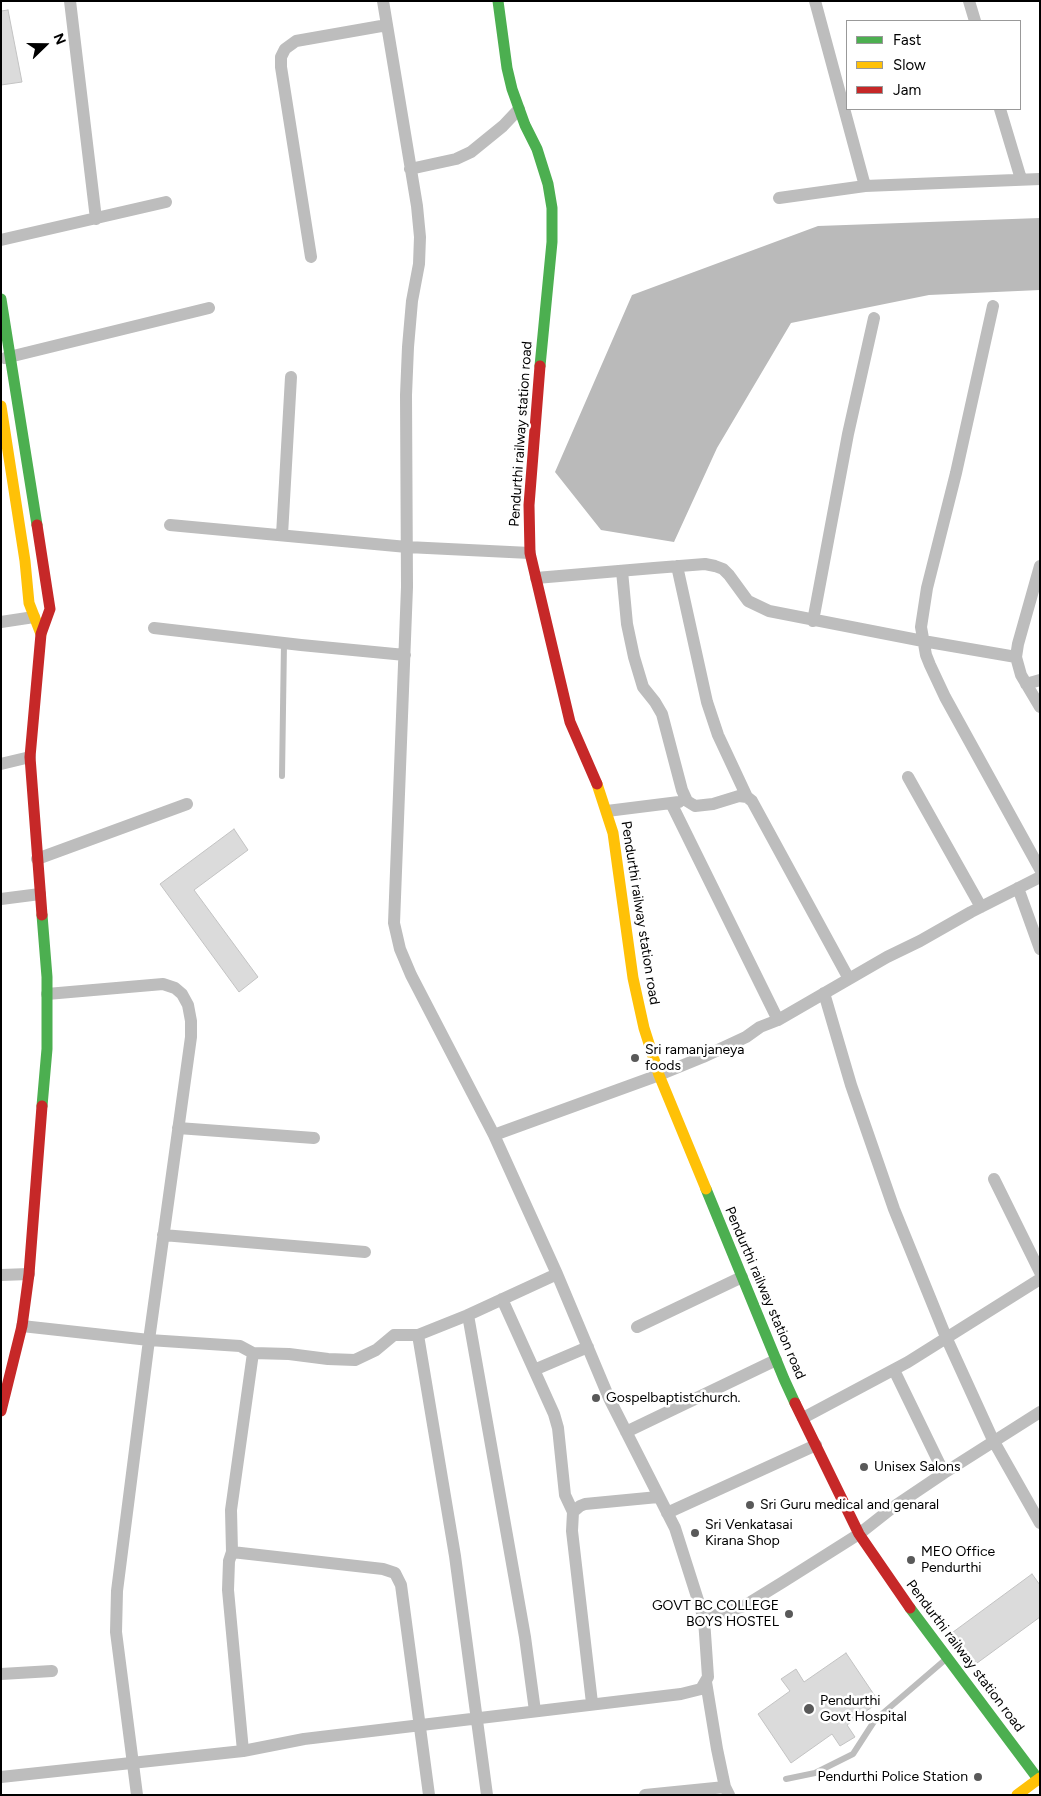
<!DOCTYPE html>
<style>
body{margin:0}
#map{position:relative;width:1041px;height:1796px;overflow:hidden;background:#fff;font-family:Figtree,sans-serif}
canvas{display:block}
.frame{position:absolute;inset:0;border:2px solid #000;pointer-events:none}
.legend{position:absolute;left:846px;top:20px;width:175px;height:90px;box-sizing:border-box;background:#fff;border:1px solid #999;margin:0;padding:6px 9px;list-style:none;font-size:15px;color:#000}
.legend li{display:flex;align-items:center;gap:10px;height:25px}
.legend b{width:25px;border:1px solid #999}
.north{position:absolute;left:20px;top:20px;width:50px;height:50px;-webkit-text-stroke:4px #fff;paint-order:stroke;rotate:68deg;font-size:14px;font-weight:700;line-height:20px;text-align:center;color:#000}
.north::after{content:'';display:block;margin:auto;width:18px;height:22px;background:#000;clip-path:polygon(50% 0,100% 100%,50% 72%,0 100%)}
</style>
<div id="map">
<canvas width="1041" height="1796"></canvas>
<div class="frame"></div>
<ul class="legend">
<li><b style="height:6px;background:#4caf50"></b>Fast</li>
<li><b style="height:6px;background:#ffc107"></b>Slow</li>
<li><b style="height:6px;background:#c62828"></b>Jam</li>
</ul>
<div class="north">N</div>
</div>
<script>
const ctx = document.querySelector('canvas').getContext('2d');
ctx.lineJoin = 'round';
function fillPath(path, color) {
  ctx.fillStyle = color;
  ctx.fill(path, 'evenodd');
}
function poly(rows) {
  const path = new Path2D();
  for (const r of rows) {
    path.moveTo(r[0], r[1]);
    for (let i = 2; i < r.length; i += 2) path.lineTo(r[i], r[i + 1]);
  }
  return path;
}
function stroke(path, color, width, dash) {
  ctx.strokeStyle = color;
  ctx.lineWidth = width;
  ctx.lineCap = dash ? 'butt' : 'round';
  ctx.setLineDash(dash || []);
  ctx.stroke(path);
}
function drawText(font, color, halo, rows, align = 'center') {
  ctx.font = font + ' Figtree,sans-serif';
  ctx.lineWidth = 5;
  ctx.setLineDash([]);
  ctx.textBaseline = 'middle';
  ctx.strokeStyle = halo;
  ctx.fillStyle = color;
  for (const [text, x, y, turn = 0] of rows) {
    ctx.save();
    ctx.translate(x, y);
    ctx.rotate((+turn || 0) * Math.PI / 180);
    ctx.textAlign = isNaN(turn) ? turn : align;
    if (halo) ctx.strokeText(text, 0, 0);
    ctx.fillText(text, 0, 0);
    ctx.restore();
  }
}
fillPath(poly([
 [1040,218,1040,290,929,295,791,323,717,448,674,542,601,530,555,472,632,295,818,226]
]), '#bababa');
const building = poly([
 [8,10,22,82,1,85,1,11,8,10],
 [234,829,248,850,194,890,258,977,239,992,160,884,234,829],
 [1032,1574,1040,1585,1040,1617,973,1666,949,1635,1032,1574],
 [846,1653,879,1702,847,1725,855,1737,840,1746,832,1734,791,1763,758,1714,790,1691,781,1679,796,1669,804,1682,846,1653]
]);
fillPath(building, '#dbdbdb');
stroke(building, '#c3c3c3', 1);
stroke(poly([
 [282,776,284,643],
 [786,1779,815,1773,853,1754,875,1720,946,1659]
]), '#bdbdbd', 6);
stroke(poly([
 [70,1,96,219],
 [815,1,865,186],
 [969,1,975,21],
 [1000,109,1021,179],
 [410,169,456,159,471,152,503,126,519,109],
 [779,198,865,186,1040,179],
 [1,240,166,202],
 [311,257,281,67,281,57,285,49,296,41,387,25],
 [993,306,956,473,927,588,921,627,926,655,930,665,945,697,1040,869],
 [5,358,209,308],
 [170,525,407,547,530,553],
 [282,535,291,377],
 [677,566,707,702,718,735,747,797],
 [1040,566,1018,644,1016,657,1021,675,1040,707],
 [622,571,627,624,634,657,643,687,655,702,662,714,682,790,687,801,695,806,713,804,739,796,747,797,752,801,849,979],
 [536,578,654,568,705,564,715,566,723,569,729,575,748,601,769,611,923,641,1016,657],
 [813,621,848,434,874,318],
 [1,622,34,617],
 [154,628,301,645,405,655],
 [1026,684,1040,680],
 [1,764,30,757],
 [908,777,981,907],
 [671,803,778,1020],
 [607,811,679,802],
 [37,859,187,804],
 [1018,888,1040,949],
 [1,899,40,894],
 [824,993,851,1085,894,1209,946,1337,972,1394,993,1440,1040,1523],
 [47,994,163,984,175,988,182,994,188,1005,191,1021,191,1037,149,1340,117,1591,116,1632,137,1795],
 [178,1128,314,1138],
 [494,1135,659,1075,703,1057,746,1037,760,1027,778,1020,887,957,920,941,971,912,1040,877],
 [994,1179,1040,1272],
 [163,1235,365,1252],
 [1,1275,29,1274],
 [502,1299,554,1414,558,1428,565,1495,573,1512],
 [468,1315,525,1637,535,1711],
 [22,1326,149,1340,240,1346,253,1353,289,1354,328,1359,355,1360,376,1350,394,1335,418,1335,468,1315,557,1274],
 [637,1327,742,1277],
 [418,1335,455,1556,487,1795],
 [534,1370,588,1347],
 [894,1370,944,1473],
 [803,1418,908,1362,1040,1279],
 [626,1432,776,1360],
 [667,1513,816,1445],
 [232,1552,383,1569,395,1573,401,1585,429,1795],
 [704,1619,744,1606,783,1582,859,1534,892,1508,944,1473,1040,1412],
 [1,1674,52,1671],
 [706,1682,717,1749,725,1787,729,1795],
 [592,1703,572,1531,573,1512,580,1506,585,1504,658,1497],
 [243,1751,228,1590,229,1561,232,1552,231,1510,253,1353],
 [1,1777,243,1751,304,1739,681,1694,701,1689,708,1677,704,1619,675,1528,609,1398,557,1274,494,1135,411,975,400,949,394,923,407,587,406,395,408,347,412,301,419,264,420,237,417,206,383,1],
 [645,1795,725,1787]
]), '#bdbdbd', 12);
stroke(poly([
 [498,1,507,68,512,89,525,125,537,149,548,184,552,208,552,242,540,366],
 [1,299,37,525],
 [42,915,47,977,47,1049,42,1106],
 [706,1189,784,1379,795,1403],
 [910,1608,1038,1779]
]), '#4caf50', 11);
stroke(poly([
 [1,406,25,561,29,603,41,634],
 [597,784,613,833,633,978,644,1028,659,1075,706,1189],
 [1017,1795,1040,1778]
]), '#ffc107', 11);
stroke(poly([
 [540,366,529,505,530,553,570,722,597,784],
 [37,525,50,609,41,634,30,757,42,915],
 [795,1403,859,1534,910,1608],
 [1,1411,22,1326,29,1274,42,1106]
]), '#c62828', 11);
for (const [x, y, r, color] of [
 [635,1058,5,"#595959"],
 [596,1398,5,"#595959"],
 [864,1467,5,"#595959"],
 [750,1505,5,"#595959"],
 [695,1533,5,"#595959"],
 [911,1560,5,"#595959"],
 [789,1614,5,"#595959"],
 [809,1709,6,"#595959"],
 [978,1777,5,"#595959"]
]) {
  const dot = new Path2D();
  dot.arc(x, y, r, 0, 2 * Math.PI);
  ctx.fillStyle = color;
  ctx.fill(dot);
  stroke(dot, '#fff', 2);
}
drawText('14px', '#000', '#fff', [
 ["Pendurthi railway station road",521,434,-86],
 ["Pendurthi railway station road",640,913,81],
 ["Pendurthi railway station road",765,1293,67],
 ["Pendurthi railway station road",965,1656,53]
]);
drawText('14px', '#000', '#fff', [
 ["Sri ramanjaneya",645,1050],
 ["foods",645,1066],
 ["Gospelbaptistchurch.",606,1398],
 ["Unisex Salons",874,1467],
 ["Sri Guru medical and genaral",760,1505],
 ["Sri Venkatasai",705,1525],
 ["Kirana Shop",705,1541],
 ["MEO Office",921,1552],
 ["Pendurthi",921,1568],
 ["GOVT BC COLLEGE",779,1606,"right"],
 ["BOYS HOSTEL",779,1622,"right"],
 ["Pendurthi",820,1701],
 ["Govt Hospital",820,1717],
 ["Pendurthi Police Station",968,1777,"right"]
], 'left');
</script>
